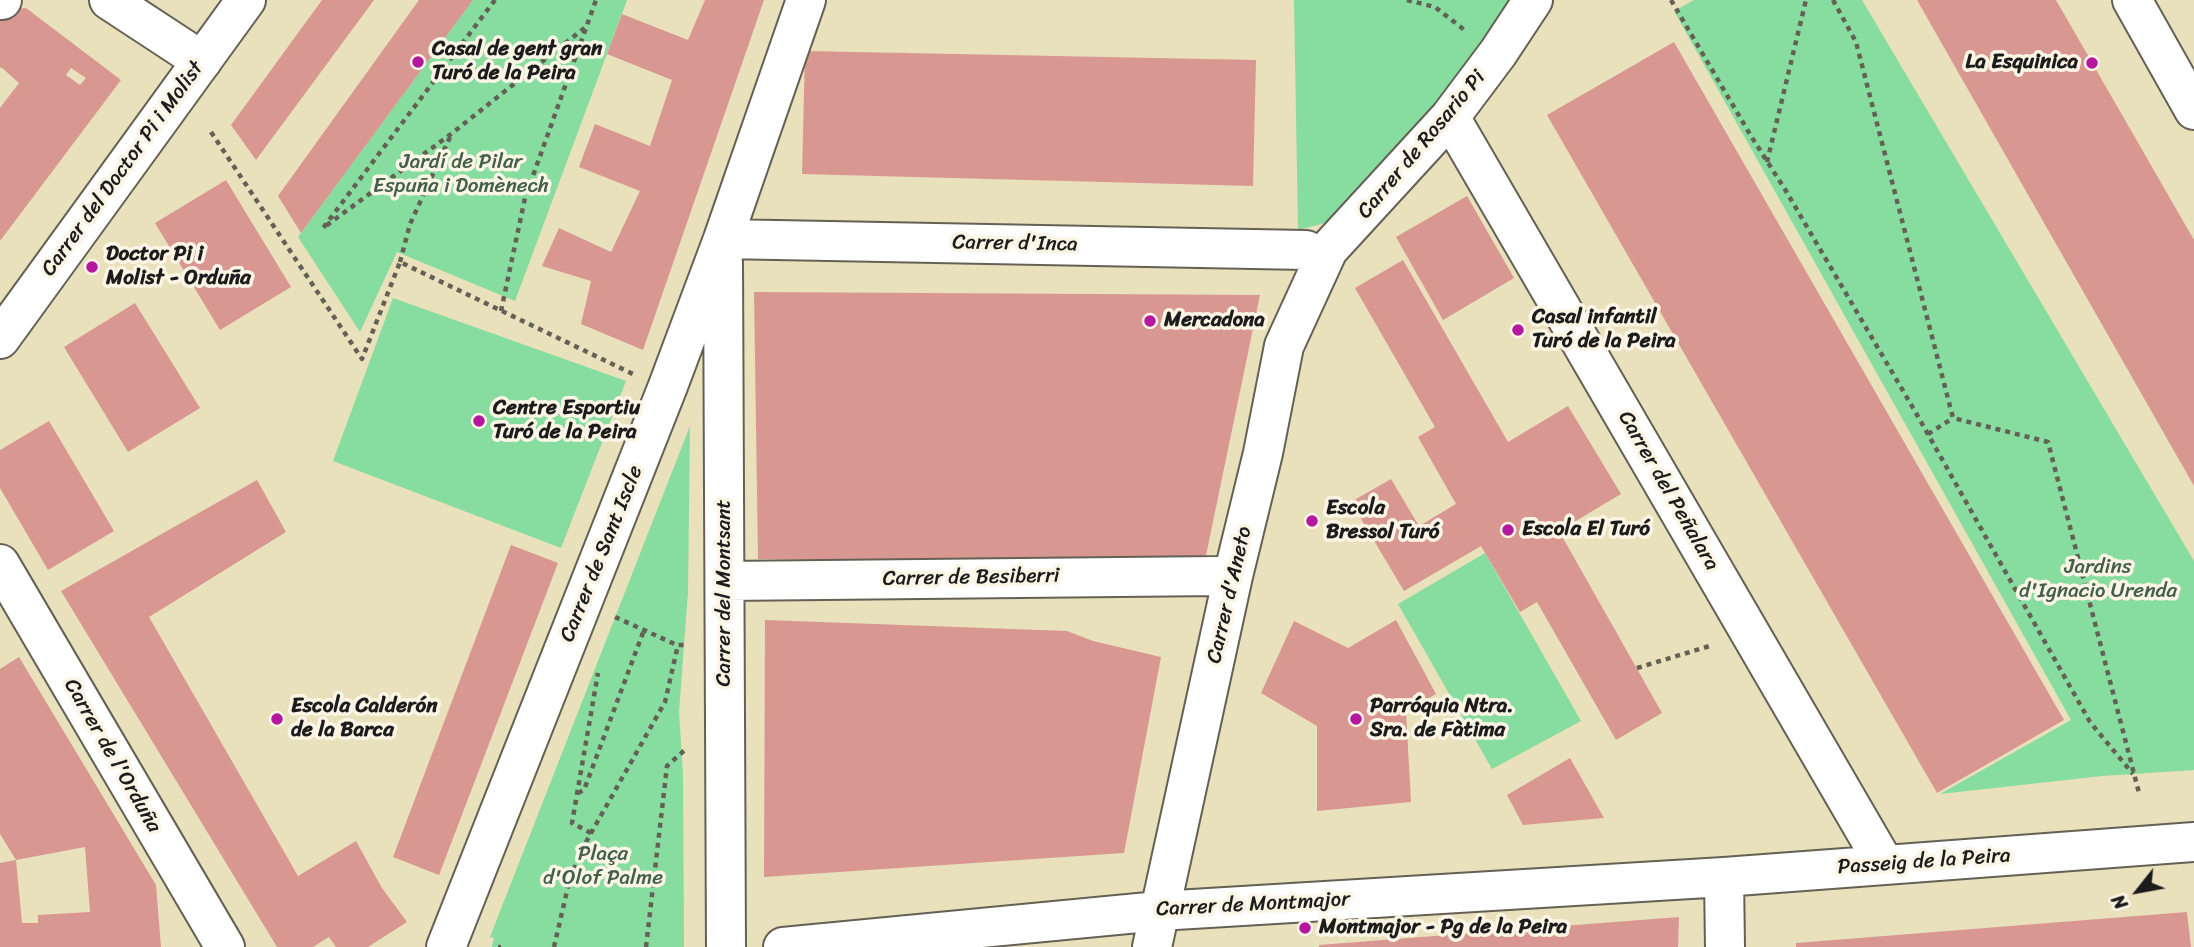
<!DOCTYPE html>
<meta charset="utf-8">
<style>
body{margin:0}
#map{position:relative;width:2194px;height:947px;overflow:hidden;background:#e9e0bc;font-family:Sriracha,sans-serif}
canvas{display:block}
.north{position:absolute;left:2103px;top:856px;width:70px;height:70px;-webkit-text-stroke:5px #fcf5e5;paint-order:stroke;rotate:239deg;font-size:19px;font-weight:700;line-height:28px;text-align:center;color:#1c1c1c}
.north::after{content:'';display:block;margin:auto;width:24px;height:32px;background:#1c1c1c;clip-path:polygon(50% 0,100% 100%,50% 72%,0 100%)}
</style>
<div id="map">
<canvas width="2194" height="947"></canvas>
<div class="north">N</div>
</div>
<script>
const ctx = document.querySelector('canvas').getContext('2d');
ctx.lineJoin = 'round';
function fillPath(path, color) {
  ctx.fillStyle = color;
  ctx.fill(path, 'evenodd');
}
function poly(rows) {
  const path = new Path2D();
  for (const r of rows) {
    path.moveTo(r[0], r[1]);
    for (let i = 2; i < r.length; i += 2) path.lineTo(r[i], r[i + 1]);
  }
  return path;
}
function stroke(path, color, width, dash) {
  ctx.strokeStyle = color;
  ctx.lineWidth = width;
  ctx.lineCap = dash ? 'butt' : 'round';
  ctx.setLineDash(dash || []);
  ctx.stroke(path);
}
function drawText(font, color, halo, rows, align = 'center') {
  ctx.font = font + ' Sriracha,sans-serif';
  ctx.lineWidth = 7;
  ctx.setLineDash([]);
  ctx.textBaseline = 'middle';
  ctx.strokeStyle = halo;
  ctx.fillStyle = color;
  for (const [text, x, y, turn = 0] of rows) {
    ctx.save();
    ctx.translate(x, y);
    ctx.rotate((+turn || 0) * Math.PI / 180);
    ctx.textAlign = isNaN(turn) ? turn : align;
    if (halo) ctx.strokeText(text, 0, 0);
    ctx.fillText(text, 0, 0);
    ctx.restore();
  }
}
fillPath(poly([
 [473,0,627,0,515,301,397,252,360,332,298,237],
 [1294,0,1513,0,1453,90,1333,221,1298,230],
 [1694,0,1862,0,2194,561,2194,770,2102,776,1940,794,2071,720,1674,11],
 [393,298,626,381,561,548,333,461],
 [690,426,688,592,679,712,683,775,684,947,492,947,494,938,490,937],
 [1485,553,1581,721,1492,769,1398,604]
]), '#87dc9f');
fillPath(poly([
 [322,0,374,0,256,160,231,125],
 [419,0,473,0,301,233,278,196],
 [705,0,764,0,643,350,581,324,591,281,542,266,559,228,611,252,640,191,579,167,595,124,650,146,672,80,607,54,622,14,688,40],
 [1917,0,2056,0,2194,240,2194,486],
 [26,8,121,80,0,241,0,108,19,83,1,67,0,69,0,10],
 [71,68,86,78,80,85,66,75],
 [1674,42,2064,720,1937,793,1547,115],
 [805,51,1256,60,1253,186,802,174],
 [226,180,291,287,220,330,155,223],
 [1467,196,1514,278,1443,320,1396,237],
 [1403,260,1508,442,1568,406,1621,494,1559,531,1662,713,1616,740,1537,602,1520,612,1481,546,1404,591,1351,502,1391,479,1419,526,1456,504,1418,437,1435,427,1355,288],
 [754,292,1260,295,1204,565,758,559],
 [135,303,200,408,128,452,64,347],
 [49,421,114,531,48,570,0,488,0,450],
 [257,480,286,532,149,617,298,876,356,841,382,888,407,922,368,947,336,947,329,937,313,947,277,947,61,591],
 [511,545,558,563,439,875,393,857],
 [765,620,1067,631,1093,641,1161,657,1124,853,764,877],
 [1396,620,1436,694,1406,712,1411,802,1317,811,1317,726,1261,693,1294,621,1348,648],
 [19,657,156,885,161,947,0,947,0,863,16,860,22,923,38,923,38,915,90,912,85,847,16,860,0,834,0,669],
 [1570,758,1604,818,1523,825,1507,795],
 [2187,912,2191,947,1796,947,1796,943],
 [1679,917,1678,947,1319,947,1319,945]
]), '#d99792');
const street = poly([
 [0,0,2,0],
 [109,0,202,61],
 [1450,117,1885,865],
 [723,239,1306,250],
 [723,262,726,947],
 [0,564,225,947],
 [725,581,1218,576],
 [1724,877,1725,947],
 [446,947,668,386,723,239,806,0],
 [783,947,1159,911,1724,877,2194,842],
 [1152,947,1233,576,1263,453,1284,346,1328,250,1450,117,1498,53,1533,0]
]);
const secondary = poly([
 [2132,0,2194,110],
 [0,339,246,0]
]);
stroke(street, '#646154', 42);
stroke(secondary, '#646154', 42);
stroke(poly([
 [495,0,323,228,451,134,587,26],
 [1407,0,1435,7,1467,32],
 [1671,0,1751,136,1786,191,1916,413,2090,722,2133,774],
 [1833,0,1856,42,1953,418,2048,442,2139,793],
 [211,132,362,359,400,262,633,374],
 [1767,162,1806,0],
 [400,262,410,224,451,135],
 [501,311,525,198,596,0],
 [1928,434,1953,418],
 [615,617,677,645],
 [1637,668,1713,645],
 [578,793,584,790,644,630],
 [591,833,572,823,598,673],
 [498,947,501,947],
 [554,947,570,878,586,842,665,702,678,645,687,645],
 [646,947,667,766,687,748]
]), '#646154', 4.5, [5, 5]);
stroke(street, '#fff', 38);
stroke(secondary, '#fff', 38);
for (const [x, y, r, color] of [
 [418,62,7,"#b5179e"],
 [2092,63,7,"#b5179e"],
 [92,267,7,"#b5179e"],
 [1150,321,7,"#b5179e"],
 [1518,330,7,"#b5179e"],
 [479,421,7,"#b5179e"],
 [1312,521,7,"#b5179e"],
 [1508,530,7,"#b5179e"],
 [277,719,7,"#b5179e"],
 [1356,719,7,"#b5179e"],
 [1305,928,7,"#b5179e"]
]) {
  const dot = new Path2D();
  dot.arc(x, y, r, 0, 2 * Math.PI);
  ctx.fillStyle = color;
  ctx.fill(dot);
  stroke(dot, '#fcf5e5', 2.5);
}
drawText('bold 21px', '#1c1c1c', '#fcf5e5', [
 ["Casal de gent gran",432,50],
 ["Turó de la Peira",432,74],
 ["La Esquinica",2078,63,"right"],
 ["Doctor Pi i",106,255],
 ["Molist - Orduña",106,279],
 ["Casal infantil",1532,318],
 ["Turó de la Peira",1532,342],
 ["Mercadona",1164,321],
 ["Centre Esportiu",493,409],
 ["Turó de la Peira",493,433],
 ["Escola",1326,509],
 ["Bressol Turó",1326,533],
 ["Escola El Turó",1522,530],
 ["Escola Calderón",291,707],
 ["de la Barca",291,731],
 ["Parróquia Ntra.",1370,707],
 ["Sra. de Fàtima",1370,731],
 ["Montmajor - Pg de la Peira",1319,928]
], 'left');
drawText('21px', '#1c1c1c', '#fcf5e5', [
 ["Carrer de Rosario Pi",1422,145,-50],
 ["Carrer del Doctor Pi i Molist",123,169,-54],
 ["Carrer d'Inca",1015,244,1],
 ["Carrer del Peñalara",1668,491,60],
 ["Carrer de Sant Iscle",602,554,-68],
 ["Carrer de Besiberri",971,578,-1],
 ["Carrer del Montsant",725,593,-90],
 ["Carrer d'Aneto",1230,595,-77],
 ["Carrer de l'Orduña",112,756,60],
 ["Passeig de la Peira",1924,862,-4],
 ["Carrer de Montmajor",1253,905,-3]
]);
drawText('21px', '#415f4a', '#fcf5e5', [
 ["Jardí de Pilar",461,163],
 ["Espuña i Domènech",461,187],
 ["Jardins",2098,568],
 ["d'Ignacio Urenda",2098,592],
 ["Plaça",603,855],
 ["d'Olof Palme",603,879]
]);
</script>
